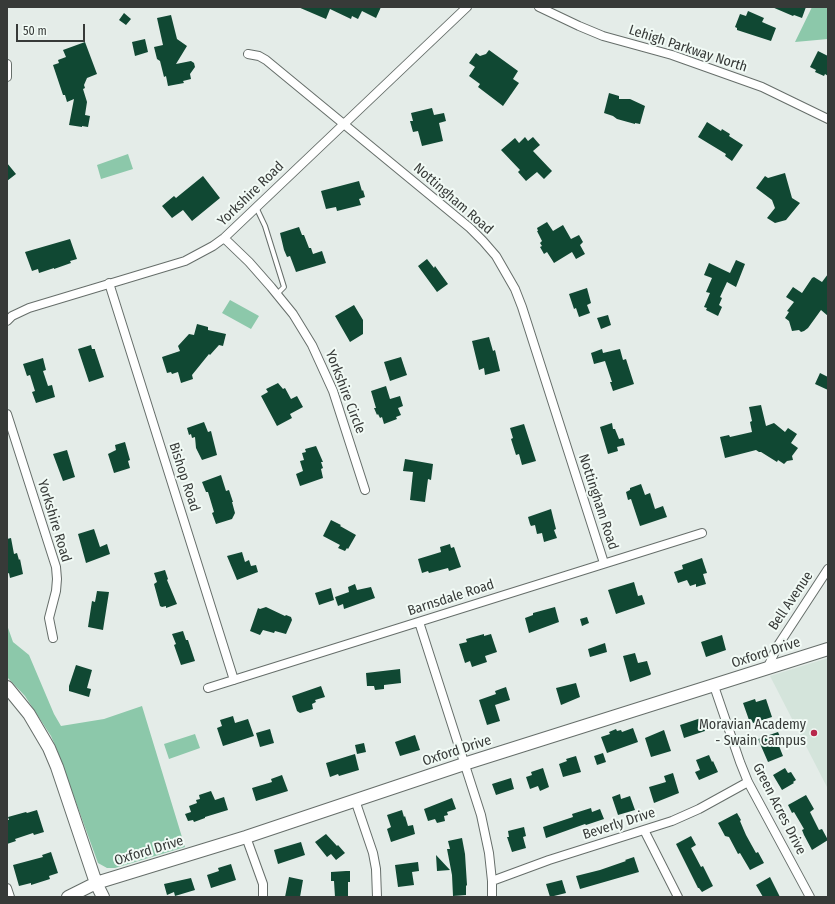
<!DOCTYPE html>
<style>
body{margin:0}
#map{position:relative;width:835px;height:904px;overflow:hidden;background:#e4ece8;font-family:"Fira Sans Condensed",sans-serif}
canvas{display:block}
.frame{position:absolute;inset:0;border:8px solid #373a38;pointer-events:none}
.scale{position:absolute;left:16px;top:24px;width:69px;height:18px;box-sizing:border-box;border:2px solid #373a38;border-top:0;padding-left:5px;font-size:12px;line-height:14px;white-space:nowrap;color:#373a38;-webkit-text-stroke:3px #f1faf5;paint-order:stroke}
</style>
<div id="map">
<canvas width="835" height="904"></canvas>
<div class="frame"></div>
<div class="scale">50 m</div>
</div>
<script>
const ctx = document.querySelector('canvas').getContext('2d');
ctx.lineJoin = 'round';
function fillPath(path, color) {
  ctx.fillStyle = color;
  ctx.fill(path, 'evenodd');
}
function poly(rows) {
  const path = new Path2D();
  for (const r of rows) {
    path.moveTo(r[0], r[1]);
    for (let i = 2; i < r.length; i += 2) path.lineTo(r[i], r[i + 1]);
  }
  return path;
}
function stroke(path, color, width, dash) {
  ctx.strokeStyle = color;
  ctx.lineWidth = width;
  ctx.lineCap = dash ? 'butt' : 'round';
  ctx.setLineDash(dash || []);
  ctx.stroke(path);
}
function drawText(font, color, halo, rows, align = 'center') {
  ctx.font = font + ' "Fira Sans Condensed",sans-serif';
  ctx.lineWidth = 4;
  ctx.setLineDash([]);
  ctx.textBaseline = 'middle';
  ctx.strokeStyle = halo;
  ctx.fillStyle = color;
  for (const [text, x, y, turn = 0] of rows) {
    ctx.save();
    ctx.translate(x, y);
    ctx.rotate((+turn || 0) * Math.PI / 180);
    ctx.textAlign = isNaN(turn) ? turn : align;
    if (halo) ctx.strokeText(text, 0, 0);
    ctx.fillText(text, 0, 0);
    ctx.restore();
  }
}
fillPath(poly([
 [828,658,828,789,770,676]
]), '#d4e4db');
fillPath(poly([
 [812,7,828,7,828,39,795,42],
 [128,154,133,169,101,179,97,165],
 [230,300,259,316,251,329,222,313],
 [7,625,13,642,29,655,54,714,61,726,104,719,142,706,185,847,115,868,107,868,98,863,57,750,51,736,25,696,7,677],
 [195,734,200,748,169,759,164,744]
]), '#8cc8aa');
fillPath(poly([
 [298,7,381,7,376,18,362,11,358,19,352,16,351,19,330,9,326,19],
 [772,7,806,7,802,18,794,15,793,16],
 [748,11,764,18,762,22,776,28,771,41,737,30,737,28,735,27,740,14,746,16],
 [124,13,131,19,126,25,119,20],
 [171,15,177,39,187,46,176,64,191,61,194,63,195,67,190,74,191,79,183,81,184,83,168,86,166,76,164,77,160,61,157,59,154,47,163,45,157,18],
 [145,39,148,52,135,56,132,42],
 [85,42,97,74,87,78,84,85,85,88,83,89,87,102,85,115,90,116,88,127,82,126,82,127,69,125,74,99,67,102,65,95,63,95,53,65,59,63,58,60,66,57,63,50],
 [489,50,518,71,513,79,519,83,503,106,478,87,480,84,469,76,475,67,469,63,476,53,480,56,486,54],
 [818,51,828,56,828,76,825,74,824,76,815,72,816,70,810,67],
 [609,93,619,96,619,99,630,99,645,106,640,124,635,123,635,124,617,119,613,116,604,113],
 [432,108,434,115,444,113,446,121,439,123,443,141,422,146,418,131,413,132,410,121,413,121,411,113],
 [707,122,721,131,722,129,730,134,729,136,743,145,732,161,725,156,726,154,698,137],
 [525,137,528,141,533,137,540,145,533,151,552,171,544,179,537,172,526,181,518,172,520,170,501,150,515,138,519,143],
 [7,163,16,174,7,181],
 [785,173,792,198,800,203,786,220,775,223,767,218,775,208,772,200,756,188,765,176,768,178],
 [203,176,220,198,192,221,183,210,172,218,162,206,174,196,176,198],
 [359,181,362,191,363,190,365,197,359,199,361,205,337,211,336,207,326,209,321,191],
 [547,222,553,231,563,225,571,239,579,235,583,242,580,245,585,254,576,259,572,252,554,263,547,252,544,254,540,247,542,246,540,243,542,241,537,231,538,231,537,228],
 [299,227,302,235,304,235,309,248,311,248,313,254,322,251,326,263,296,272,290,256,287,257,284,250,280,233],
 [70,239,77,259,70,261,71,263,54,269,54,268,39,273,38,269,32,271,25,252],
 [427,259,434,268,435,266,448,284,437,292,418,266],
 [736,260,745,264,736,287,727,282,720,297,722,298,719,305,722,307,718,316,706,310,707,308,704,307,710,293,706,292,712,278,704,275,709,263,730,273],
 [828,274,828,316,821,310,808,328,804,331,801,332,799,330,792,331,789,321,785,318,789,312,787,311,794,302,786,297,793,287,802,293,812,278,814,277,822,282],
 [587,288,591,303,587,305,590,313,579,317,576,308,574,309,569,294],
 [354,305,363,320,363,334,350,342,335,316],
 [608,315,611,325,601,329,597,318],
 [197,324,208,327,208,330,226,334,223,346,219,345,210,355,209,354,192,375,193,379,181,383,178,372,172,374,171,372,167,373,162,357,180,351,178,346,189,334,194,335],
 [489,337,493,351,495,350,500,371,485,375,484,368,479,370,472,341],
 [91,345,92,349,95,349,95,350,104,377,89,382,78,349],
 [602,349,603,353,620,349,623,360,626,359,634,384,613,391,610,382,612,382,605,361,594,364,591,353],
 [401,357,407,375,390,381,384,362],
 [43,358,46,370,43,371,48,386,52,385,55,397,36,403,32,392,35,391,30,375,27,376,23,364],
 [820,373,828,377,828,390,815,384],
 [278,383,283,389,285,388,291,399,297,396,303,407,290,414,292,418,277,426,261,396,268,392,266,389],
 [386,386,390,399,400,396,403,406,398,408,401,415,396,417,397,419,384,424,382,417,380,418,378,414,377,415,374,408,376,408,371,391],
 [761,405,766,426,774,423,785,432,788,428,797,434,791,443,798,448,792,456,793,460,787,461,784,464,778,460,777,462,761,452,759,452,756,450,725,458,720,437,729,435,730,437,752,432,750,422,752,421,749,407],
 [204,422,208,432,211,431,217,455,202,460,196,448,195,437,192,438,191,434,189,435,187,428],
 [612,423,613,429,615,429,619,439,623,438,625,445,617,447,618,451,608,454,600,427],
 [524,424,536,461,522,465,519,454,516,455,511,439,513,438,510,428],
 [125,442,130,460,128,461,130,468,114,473,108,454,116,450,115,445],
 [316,446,323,462,321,462,323,468,321,469,323,478,300,486,296,474,303,471,300,461,304,460,302,453,306,452,305,449],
 [67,450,75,477,63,481,53,454],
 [405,459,433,464,431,480,428,479,425,502,410,500,413,472,403,471],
 [221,475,226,491,229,490,233,502,232,502,235,513,232,519,216,524,212,513,214,512,208,492,206,492,202,482],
 [641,484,645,495,650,493,655,509,663,506,667,517,640,526,631,499,628,500,626,492,630,490,630,488],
 [551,509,556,529,554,530,557,538,544,542,542,533,537,534,535,525,531,526,530,524,528,517],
 [331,520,341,525,340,526,356,535,348,549,347,548,345,551,338,548,340,545,323,536],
 [94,529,100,547,107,544,110,554,86,563,78,534],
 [11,538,14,554,17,553,19,560,20,559,23,574,10,578,9,573,7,574,7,539],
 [450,544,451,548,454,547,461,567,449,571,448,568,429,573,428,571,422,573,418,559,441,552,440,547],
 [242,552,245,562,249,560,251,566,256,565,258,572,237,580,227,556],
 [702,558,707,573,703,574,706,584,696,587,696,584,690,586,687,580,678,583,674,572,683,569,682,565],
 [165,570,168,579,167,580,177,604,166,608,166,606,162,607,160,606,154,584,157,582,154,573],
 [634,582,638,596,642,595,645,604,616,614,608,590],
 [355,584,357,590,371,587,375,598,344,609,343,604,338,606,335,597,349,592,348,587],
 [331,588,334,600,319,605,315,593],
 [97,591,109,592,103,630,88,627,92,601,95,602],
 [266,607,285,616,286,615,291,617,292,620,286,634,275,631,274,633,263,630,260,635,250,631,258,608,260,609],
 [555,607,559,622,529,633,525,618,533,615,533,613],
 [587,617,589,623,582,626,580,619],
 [183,631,186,640,188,640,195,661,181,665,174,645,176,644,172,634],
 [484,634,484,636,491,634,497,652,485,656,487,662,472,667,470,661,465,663,459,644,467,642,466,639],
 [722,635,726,650,706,657,701,642],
 [605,643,607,652,590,657,588,649],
 [635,653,638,663,647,661,651,674,650,675,630,682,623,656],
 [76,665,92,670,87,688,91,689,89,697,69,691,69,686],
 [400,669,401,683,384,685,384,689,375,690,374,686,367,686,366,673],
 [576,683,580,697,561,705,556,688],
 [321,686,325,697,315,700,316,702,312,704,313,709,300,713,297,711,292,696],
 [506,687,510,700,495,705,500,721,487,725,479,700,496,694,495,691],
 [755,699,756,702,766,699,772,717,753,723,751,719,749,720,743,703],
 [233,716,235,723,248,719,254,736,223,746,217,728,222,726,220,720],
 [701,718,705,731,684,738,680,725],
 [633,728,638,742,607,753,601,737,610,734,609,732,616,729,617,731,621,730,622,732],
 [270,729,274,743,260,747,256,733],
 [664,730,671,751,651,757,645,738],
 [778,732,782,741,779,742,781,746,779,746,783,756,768,762,758,739],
 [415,735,420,750,400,756,395,742],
 [364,743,366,752,357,754,355,745],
 [603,753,606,762,597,765,594,756],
 [355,754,359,770,339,776,338,774,330,777,326,763],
 [709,755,712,762,713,761,718,772,699,780,695,772,700,770,696,760],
 [576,756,581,772,563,777,559,764,567,761,566,759],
 [543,768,549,787,540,791,538,786,530,789,526,777,532,775,531,772],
 [785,768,788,773,791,772,796,780,793,782,794,783,782,790,773,775],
 [673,773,679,793,654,803,649,787,666,782,664,776],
 [282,775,288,791,256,801,252,788,272,782,271,779],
 [511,778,514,789,496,795,492,784],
 [211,791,215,800,224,797,228,810,205,817,205,818,194,822,193,820,188,821,185,814,191,812,189,806,197,803,196,800,200,799,199,795],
 [620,794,621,799,630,796,635,810,618,815,612,797],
 [806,795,814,809,810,812,819,830,822,829,828,840,812,850,804,835,802,830,804,829,794,812,792,813,788,805],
 [452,798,456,809,447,812,448,815,444,816,445,821,437,823,435,819,428,821,424,809],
 [591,808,592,812,600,809,604,819,586,825,585,824,546,838,543,827,573,817,572,814],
 [37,810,44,832,34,835,33,833,15,839,16,841,7,844,7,820,9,820,8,817,26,812,27,813],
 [402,810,404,817,405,816,408,826,413,825,415,834,391,842,387,829,391,827,387,815],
 [737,813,741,820,740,821,746,835,756,853,758,852,764,863,750,870,740,853,738,854,729,837,725,836,718,823],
 [524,827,526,836,523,837,526,848,512,852,507,837,509,837,508,831],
 [326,834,337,846,338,845,345,853,336,860,331,854,327,857,315,842],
 [691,836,696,845,691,848,701,867,703,866,713,886,702,892,699,888,698,888,676,844],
 [462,838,465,854,467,885,466,886,466,895,453,896,452,875,447,849,450,849,448,841],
 [301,842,305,855,278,864,274,850],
 [51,852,58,873,49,876,50,879,31,885,31,883,19,886,13,865,43,857,42,855],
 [436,855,450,870,437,871],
 [634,857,639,872,580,889,576,876,600,870,626,861,625,860],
 [418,862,419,871,412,872,414,885,398,887,395,865],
 [231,864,236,880,211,888,207,875,219,871,218,868],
 [346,871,350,871,350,882,348,882,348,897,335,897,334,881,331,881,331,872],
 [289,877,303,880,300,897,285,897],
 [770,877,780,897,763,897,756,885],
 [191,878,195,890,175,896,174,892,167,895,164,884],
 [562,880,566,893,550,897,546,884]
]), '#104833');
const lane = poly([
 [256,207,265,226,284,287,277,294]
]);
const street = poly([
 [539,7,579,26,603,36,672,55,762,87,828,119],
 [248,54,259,56,266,60,470,228,483,241,496,256,515,289,522,307,604,563],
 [7,64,7,77],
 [224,238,249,262,271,287,293,314,312,345,333,391,365,490],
 [109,283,234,680],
 [7,321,12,316,29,308,185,261,213,246,224,238,467,7],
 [7,414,56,567,57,579,56,591,49,618,53,638],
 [419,622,481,815,489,853,492,881,492,897],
 [767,669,777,647,828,569],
 [714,686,740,762,748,782,810,897],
 [208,688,702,533],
 [355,800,373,853,376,869,377,897],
 [644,830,678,897],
 [246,837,263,884,263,897],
 [492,881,549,860,672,821,699,809,748,782],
 [7,888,10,897]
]);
const secondary = poly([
 [7,687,29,714,49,748,57,767,96,883,103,897],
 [68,897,96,883,246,837,464,764,828,649]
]);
stroke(lane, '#666e6a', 6);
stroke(street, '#666e6a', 10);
stroke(secondary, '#666e6a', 14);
stroke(lane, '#fff', 4);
stroke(street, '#fff', 8);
stroke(secondary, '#fff', 12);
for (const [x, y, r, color] of [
 [814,733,4,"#b8274b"]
]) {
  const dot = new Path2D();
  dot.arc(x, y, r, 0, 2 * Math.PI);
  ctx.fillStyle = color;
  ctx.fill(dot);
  stroke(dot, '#f1faf5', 1.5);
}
drawText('14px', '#373a38', '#f1faf5', [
 ["Lehigh Parkway North",688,49,18],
 ["Yorkshire Road",251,194,-44],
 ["Nottingham Road",453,199,41],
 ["Yorkshire Circle",345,392,69],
 ["Bishop Road",184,477,72],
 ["Nottingham Road",598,502,72],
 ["Yorkshire Road",54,521,73],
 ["Barnsdale Road",451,598,-18],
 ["Bell Avenue",791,601,-56],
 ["Oxford Drive",766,653,-18],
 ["Oxford Drive",457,751,-18],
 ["Green Acres Drive",779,809,63],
 ["Beverly Drive",619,824,-18],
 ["Oxford Drive",149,851,-17]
]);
drawText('14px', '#373a38', '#f1faf5', [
 ["Moravian Academy",806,725],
 ["- Swain Campus",806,741]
], 'right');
</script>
